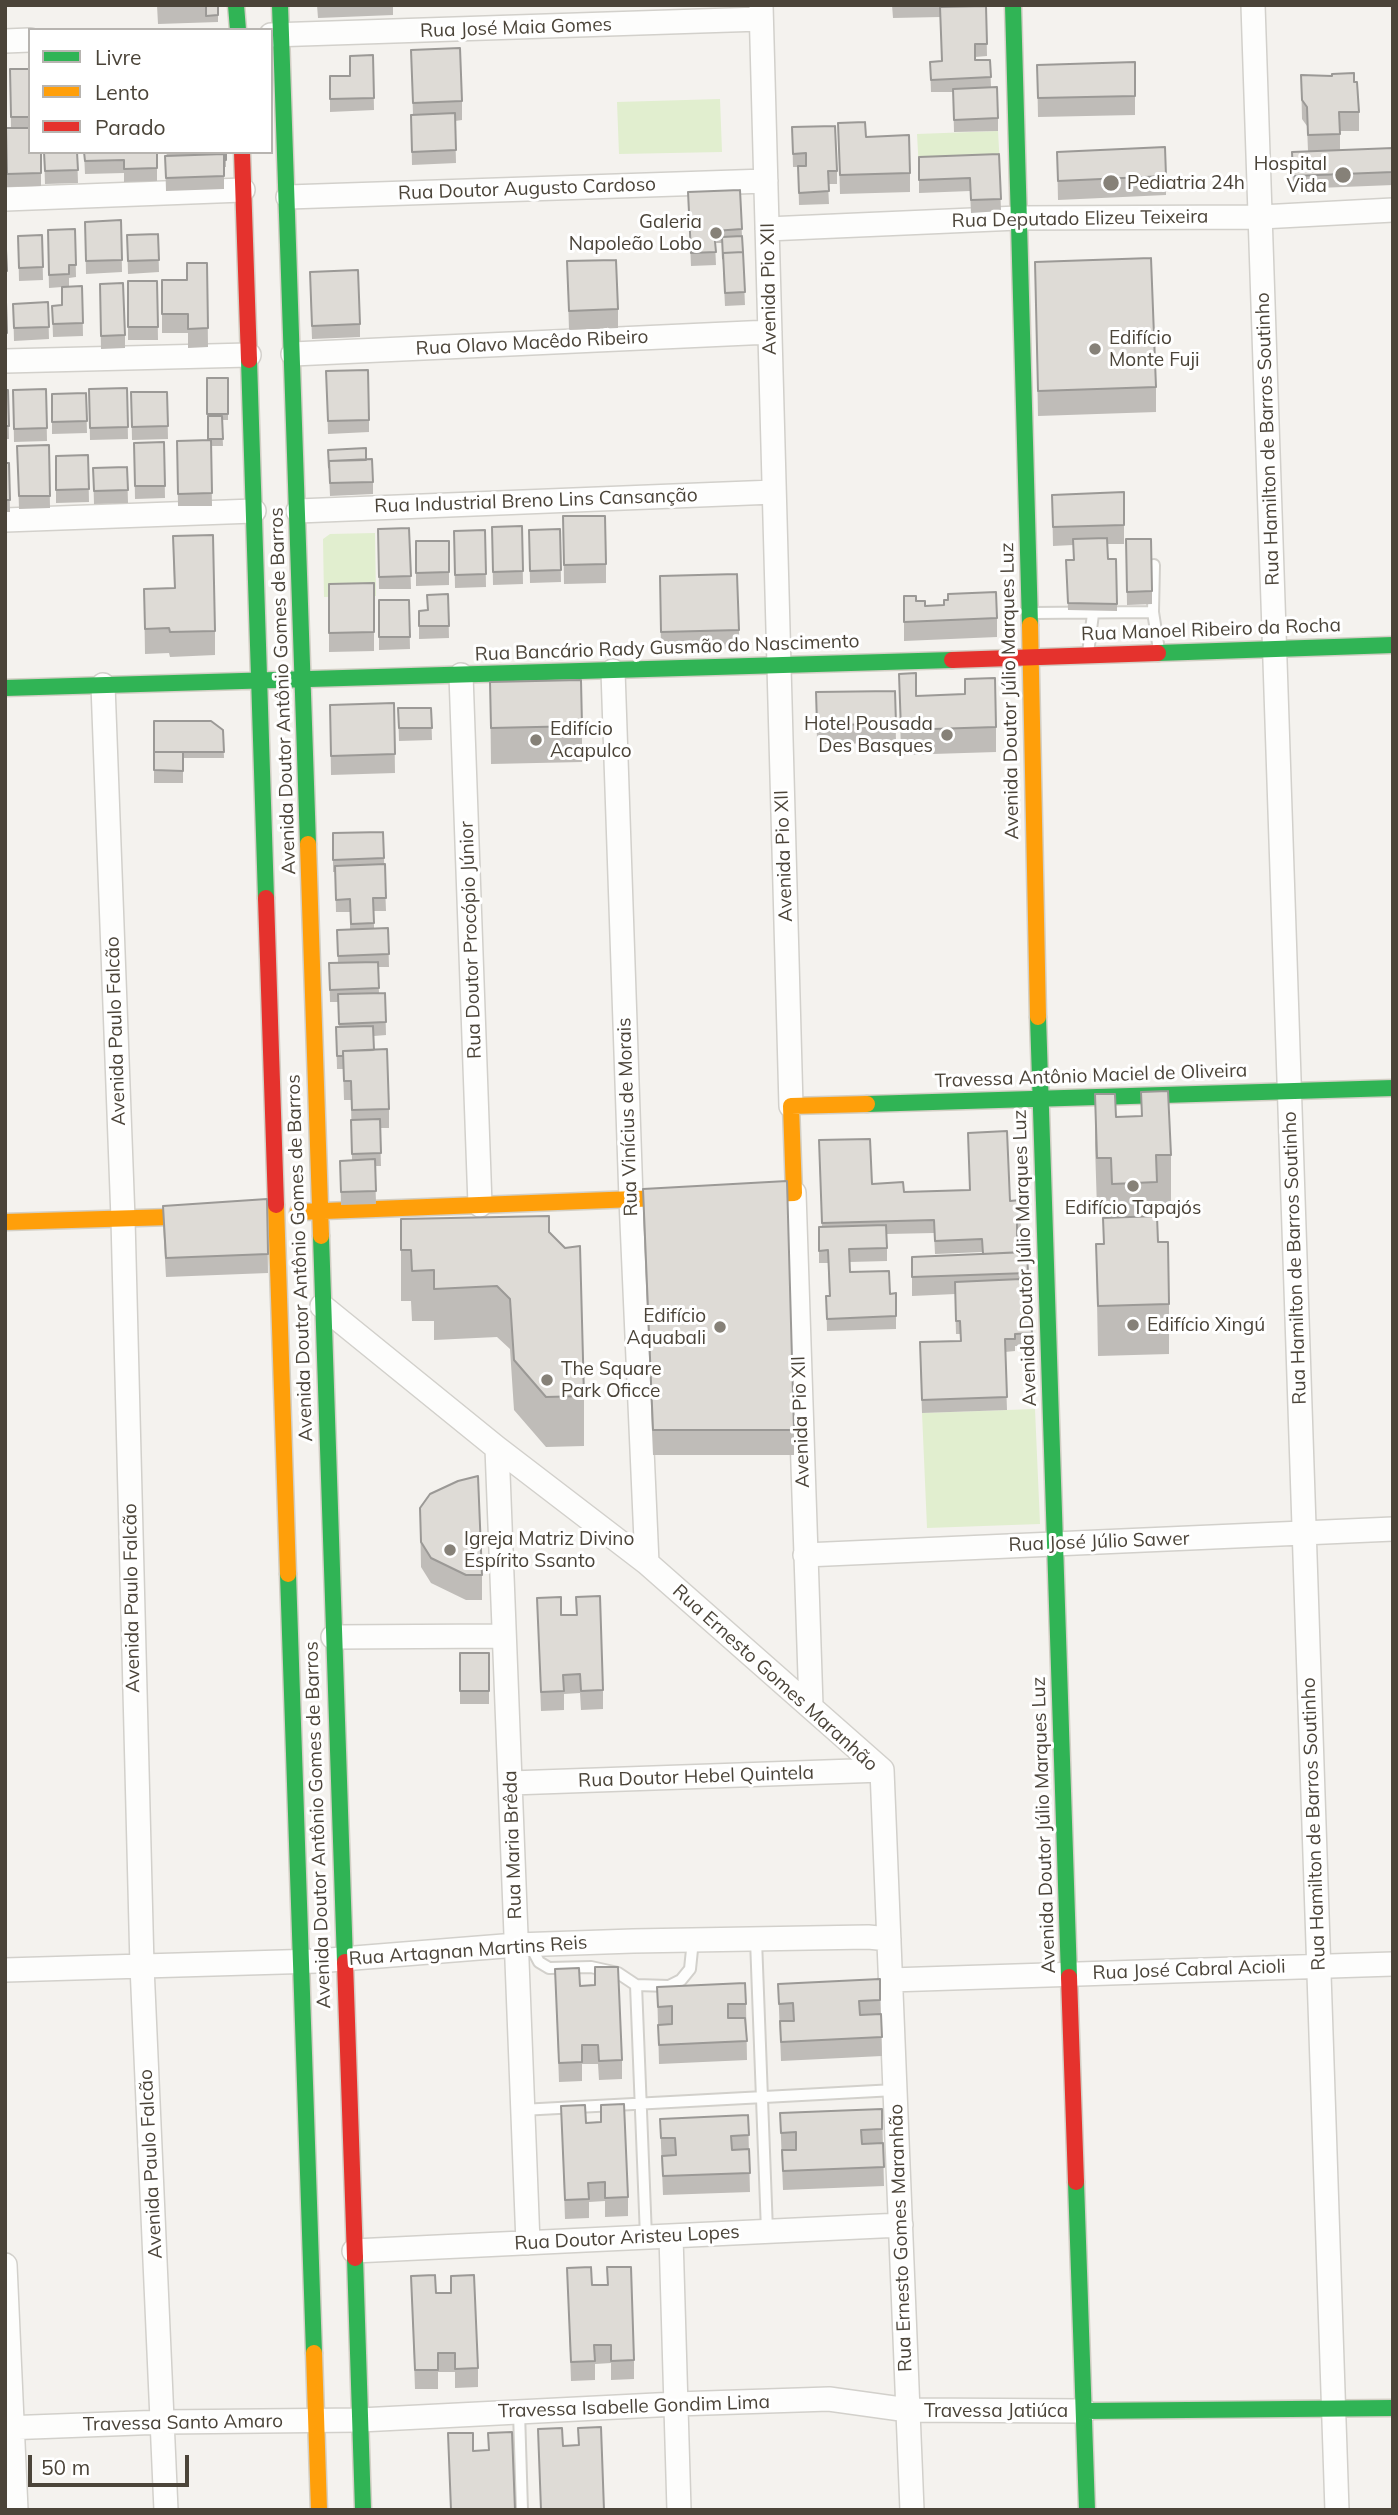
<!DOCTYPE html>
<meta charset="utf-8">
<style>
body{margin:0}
#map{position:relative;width:1398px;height:2515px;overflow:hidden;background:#f4f2ee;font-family:Mulish,sans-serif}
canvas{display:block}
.frame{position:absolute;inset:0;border:7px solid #4b4439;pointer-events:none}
.legend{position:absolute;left:28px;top:28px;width:245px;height:126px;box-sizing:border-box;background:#fff;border:2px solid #b7b4b0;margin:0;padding:9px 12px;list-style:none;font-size:21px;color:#4b4439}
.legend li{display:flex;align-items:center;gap:14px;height:35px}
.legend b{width:35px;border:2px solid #b7b4b0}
.scale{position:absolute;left:28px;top:2455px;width:161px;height:32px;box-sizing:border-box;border:4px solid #4b4439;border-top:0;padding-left:9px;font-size:21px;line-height:24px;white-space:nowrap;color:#4b4439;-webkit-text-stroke:5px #fff;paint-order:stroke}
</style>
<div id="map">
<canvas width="1398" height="2515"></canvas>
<div class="frame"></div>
<ul class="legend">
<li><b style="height:9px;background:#30b455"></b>Livre</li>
<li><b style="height:9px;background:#ff9f0a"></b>Lento</li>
<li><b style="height:9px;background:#e5322d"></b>Parado</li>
</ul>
<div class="scale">50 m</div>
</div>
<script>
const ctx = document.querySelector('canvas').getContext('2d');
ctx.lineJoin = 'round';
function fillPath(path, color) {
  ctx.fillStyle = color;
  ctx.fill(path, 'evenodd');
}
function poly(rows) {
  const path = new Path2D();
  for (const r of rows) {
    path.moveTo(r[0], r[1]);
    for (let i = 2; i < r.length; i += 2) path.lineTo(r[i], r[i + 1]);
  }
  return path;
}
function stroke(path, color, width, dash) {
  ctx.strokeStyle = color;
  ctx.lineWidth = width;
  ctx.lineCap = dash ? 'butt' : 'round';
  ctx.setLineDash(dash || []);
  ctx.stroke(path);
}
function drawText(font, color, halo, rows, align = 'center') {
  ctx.font = font + ' Mulish,sans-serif';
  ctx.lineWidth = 6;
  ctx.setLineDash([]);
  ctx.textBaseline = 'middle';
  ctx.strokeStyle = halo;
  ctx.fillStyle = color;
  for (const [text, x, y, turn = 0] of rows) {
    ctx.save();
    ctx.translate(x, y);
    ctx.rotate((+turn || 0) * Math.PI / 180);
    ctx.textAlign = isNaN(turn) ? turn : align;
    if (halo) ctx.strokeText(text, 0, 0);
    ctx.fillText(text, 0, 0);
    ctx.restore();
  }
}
fillPath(poly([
 [720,99,722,152,619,154,617,102],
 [998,131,1000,167,919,170,917,134],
 [375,533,376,596,324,597,323,539,330,534],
 [1035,1409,1040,1524,927,1528,922,1413]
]), '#e1eecf');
const lane = poly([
 [1154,565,1153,612,1159,650],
 [1033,613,1153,612],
 [1088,653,1093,614],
 [756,1940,767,2231],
 [530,1945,539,1962,549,1968,591,1967,618,1973,636,1985,646,2237],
 [636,1985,669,1986,681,1980,690,1969,693,1940],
 [521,2110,895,2090],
 [519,2412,522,2510]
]);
const street = poly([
 [761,5,791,1106],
 [1253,5,1337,2510],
 [271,35,761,19],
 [5,41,30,40],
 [288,197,766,181],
 [5,199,243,190],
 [767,229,1018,218,1261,217,1393,210],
 [293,354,770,332],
 [5,361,249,355],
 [298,511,774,492],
 [5,520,254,511],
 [613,671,631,1199,647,1563],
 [461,675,480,1205],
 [103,685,123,1219,142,1966,166,2510],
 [794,1193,811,1706],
 [322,1306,497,1448,647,1563,882,1770,912,2510],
 [497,1448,528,2243],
 [805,1555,1393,1529],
 [333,1637,503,1636],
 [511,1783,882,1770],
 [5,1970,317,1961,516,1945,633,1941,868,1937,889,1939],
 [890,1980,1393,1964],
 [671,2236,679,2510],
 [354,2251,901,2225],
 [5,2265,16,2510],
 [5,2428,164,2422,360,2420,676,2404,829,2399,908,2410,1085,2411]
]);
const fast = poly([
 [236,5,238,30],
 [280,5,308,844],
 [1013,5,1030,625],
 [249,360,266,898],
 [1158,653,1393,645],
 [5,688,952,660],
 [1038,1017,1069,1977],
 [867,1104,1393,1088],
 [321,1236,345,1962],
 [288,1574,314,2353],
 [1076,2182,1087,2510],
 [355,2258,363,2510],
 [1085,2411,1393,2408]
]);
const slow = poly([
 [1030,625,1038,1017],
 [308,844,321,1236],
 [746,1195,794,1193,791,1106,867,1104],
 [276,1205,288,1574],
 [298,1212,687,1197],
 [5,1222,204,1216],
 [314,2353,319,2510]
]);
const jam = poly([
 [242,152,249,360],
 [952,660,1158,653],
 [266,898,276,1205],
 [345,1962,355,2258],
 [1069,1977,1076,2182]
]);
stroke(lane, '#d2d0cb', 14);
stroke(street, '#d2d0cb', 26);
stroke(fast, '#d3cfc5', 19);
stroke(slow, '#d3cfc5', 19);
stroke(jam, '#d3cfc5', 19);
stroke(lane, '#fdfdfc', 10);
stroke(street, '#fdfdfc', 23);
stroke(fast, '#30b455', 16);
stroke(slow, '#ff9f0a', 16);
stroke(jam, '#e5322d', 16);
fillPath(poly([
 [157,5,218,5,218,22,158,24],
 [317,5,393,5,393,15,318,18],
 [892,5,986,6,987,56,975,57,975,60,990,60,991,87,998,118,998,131,954,132,953,92,931,92,930,62,942,61,940,17,893,18],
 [411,50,462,101,462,120,455,121,456,163,412,165,411,115,413,115],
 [373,55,374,110,330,112,330,76,350,76],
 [1135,62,1135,115,1038,117,1037,65],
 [10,69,30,69,30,152,41,152,41,186,7,187,6,128,11,128],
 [1301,75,1354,82,1359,112,1359,131,1340,131,1340,150,1393,148,1393,185,1293,189,1292,152,1308,151,1307,126,1302,119],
 [838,123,866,137,910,173,910,192,840,194],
 [792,127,837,171,837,184,828,184,829,204,799,205,798,167,793,167],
 [44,152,77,152,78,183,45,184],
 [84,152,157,152,157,181,124,182,124,173,85,174],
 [166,152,198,152,198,155,216,154,226,152,226,167,224,167,224,189,166,191,165,156,167,156],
 [1057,152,1166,176,1166,195,1058,200],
 [999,154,1001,211,971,213,970,191,919,193,919,157],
 [740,190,745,305,725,306,722,243,715,243,716,265,691,266,688,192],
 [121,220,122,272,86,274,85,222],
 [5,228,7,271,7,284,5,284],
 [75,229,76,277,69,278,69,286,82,286,83,336,53,337,52,306,62,305,62,287,49,288,48,243],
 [158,234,159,272,128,274,127,235],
 [42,235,43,280,19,281,18,236],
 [567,261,618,309,618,328,569,330],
 [1035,262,1156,387,1156,412,1038,416],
 [207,263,208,347,188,348,188,333,162,333,162,280,187,280],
 [128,281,157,281,158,340,128,340],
 [310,285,360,324,360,337,312,339],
 [100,296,125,335,125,348,101,349],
 [5,302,6,302,7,345,5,346],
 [48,302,49,339,14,341,13,304],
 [326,371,369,420,369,432,328,434],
 [207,378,228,378,228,420,222,420,223,446,211,446,212,506,178,506,177,441,208,440],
 [127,388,128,439,90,440,89,389],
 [46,389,47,441,14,442,13,390],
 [5,390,8,390,9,439,5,439],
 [131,392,167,392,168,439,132,440],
 [86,393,87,433,52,434,52,394],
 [164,442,165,498,135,499,134,443],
 [49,445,50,508,19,509,17,446],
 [328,450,366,460,373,482,373,494,330,496],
 [88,455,89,502,56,503,56,456],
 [5,463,9,463,10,512,5,512],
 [127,467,128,503,94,504,93,468],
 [1124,492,1124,544,1107,544,1108,559,1117,604,1117,611,1068,610,1066,560,1074,560,1073,545,1053,546,1052,495],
 [563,516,606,564,606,583,564,584],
 [522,526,523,584,493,585,492,527],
 [409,528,411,589,379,589,378,529],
 [560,529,561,582,530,583,529,530],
 [485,530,486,587,455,588,454,531],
 [173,536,215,631,215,655,170,657,169,653,145,654,144,589,174,588],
 [1126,539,1152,591,1152,604,1127,605],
 [416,541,449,541,449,585,416,586],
 [660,576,739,630,739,648,661,651],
 [374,583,374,651,329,652,329,584],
 [448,594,449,638,419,639,419,611,427,610],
 [904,596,925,606,997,618,997,637,904,641],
 [379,600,409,600,410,649,379,650],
 [899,674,916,696,996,727,996,752,901,755],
 [490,682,582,726,582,762,491,764],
 [895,691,896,743,817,744,816,692],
 [394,703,395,773,331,775,330,705],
 [398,708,431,708,432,740,399,741],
 [154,721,223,730,224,758,183,758,183,783,154,783],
 [383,832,386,911,374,911,374,928,388,928,389,967,378,967,379,993,385,993,386,1035,374,1036,374,1050,389,1109,389,1128,380,1128,381,1166,375,1166,376,1204,341,1205,340,1161,352,1160,351,1100,344,1100,343,1069,337,1069,336,1027,339,1027,338,1002,330,1002,329,963,338,963,337,930,350,929,350,912,336,912,335,872,333,872,333,833],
 [1141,1092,1171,1155,1171,1205,1157,1206,1158,1242,1169,1304,1169,1354,1098,1356,1096,1244,1103,1244,1103,1218,1111,1218,1111,1208,1097,1209,1095,1145,1095,1094,1116,1117,1141,1116],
 [819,1153,872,1184,904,1192,969,1190,1010,1201,1020,1200,1021,1230,1017,1230,1017,1238,1028,1273,1028,1292,1021,1292,1022,1318,1031,1318,1032,1346,1015,1346,1015,1351,1005,1352,1007,1410,922,1413,920,1355,960,1341,960,1334,956,1334,955,1294,912,1296,912,1257,982,1254,982,1252,935,1254,934,1233,887,1234,887,1261,849,1262,850,1272,890,1294,896,1293,896,1329,827,1331,826,1296,829,1296,828,1263,819,1263,819,1227,822,1227],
 [643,1189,794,1430,794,1455,653,1455,643,1214],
 [267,1199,268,1273,166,1277,163,1225,163,1206],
 [401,1219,549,1232,584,1396,584,1446,546,1447,514,1410,510,1349,497,1337,434,1340,434,1321,412,1321,411,1301,401,1301],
 [420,1508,482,1575,482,1600,466,1600,431,1583,421,1567],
 [576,1597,603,1690,603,1709,581,1710,580,1693,564,1694,564,1710,541,1711,537,1598,561,1615,576,1615],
 [460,1653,489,1653,489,1704,460,1704],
 [595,1967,622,2060,622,2079,599,2080,598,2064,582,2064,582,2081,559,2082,555,1969,580,1986,595,1985],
 [880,1979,882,2056,781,2061,778,1984],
 [657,1987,746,2004,747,2060,659,2064],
 [601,2105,628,2197,628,2216,605,2217,605,2201,589,2202,589,2218,565,2219,561,2106,586,2123,601,2122],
 [882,2109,884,2186,783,2190,780,2113],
 [748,2115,750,2192,663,2195,660,2119],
 [607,2267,634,2360,634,2379,611,2380,611,2363,595,2364,595,2380,571,2381,567,2268,592,2285,607,2285],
 [411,2276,436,2293,451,2293,451,2276,478,2368,478,2387,455,2388,455,2372,438,2372,438,2389,415,2389]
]), '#bfbcb8');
const building = poly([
 [206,5,218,5,218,15,206,16,206,5],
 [986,6,987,44,975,44,975,60,990,60,991,77,931,80,930,62,942,61,940,7,986,6],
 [460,48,462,101,413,103,411,50,460,48],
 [373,55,374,98,330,99,330,76,350,76,350,56,373,55],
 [1135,62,1135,96,1038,98,1037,65,1135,62],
 [10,69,30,69,30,117,11,117,10,69],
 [1354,73,1354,82,1357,82,1359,112,1339,112,1340,134,1308,135,1307,107,1302,100,1301,75,1332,76,1332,74,1354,73],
 [997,87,998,118,954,120,953,89,997,87],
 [455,113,456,150,412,152,411,115,455,113],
 [865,122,866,137,909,135,910,173,840,175,838,123,865,122],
 [835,126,837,171,828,171,829,191,799,193,798,166,806,166,806,153,793,154,792,127,835,126],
 [6,128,30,128,30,152,41,152,41,173,7,174,6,128],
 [1165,147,1166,176,1058,181,1057,152,1165,147],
 [1393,148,1393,172,1293,176,1292,152,1393,148],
 [44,152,77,152,78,170,45,171,44,152],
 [84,152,157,152,157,168,124,169,124,160,85,161,84,152],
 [216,152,226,152,226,160,224,160,224,154,216,154,216,152],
 [224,154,224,176,166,178,165,156,224,154],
 [999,154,1001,199,971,200,970,178,919,180,919,157,999,154],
 [740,190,742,229,714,231,716,252,691,253,688,192,740,190],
 [121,220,122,260,86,261,85,222,121,220],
 [5,228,7,271,5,271,5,228],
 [75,229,76,265,69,265,69,274,49,275,48,230,75,229],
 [158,234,159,260,128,261,127,235,158,234],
 [42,235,43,267,19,268,18,236,42,235],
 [742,236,743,252,723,253,723,259,722,237,742,236],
 [743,252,745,292,725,293,723,253,743,252],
 [1151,258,1156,387,1038,391,1035,262,1151,258],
 [616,260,618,309,569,311,567,261,616,260],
 [187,263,207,263,208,328,188,329,188,314,162,314,162,280,187,280,187,263],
 [358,270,360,324,312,326,310,272,358,270],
 [128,281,157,281,158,327,128,327,128,281],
 [123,283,125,335,101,336,100,284,123,283],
 [82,286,83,323,53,324,52,306,62,305,62,287,82,286],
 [5,302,6,302,7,333,5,333,5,302],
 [48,302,49,327,14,328,13,304,48,302],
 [368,370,369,420,328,421,326,371,368,370],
 [207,378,228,378,228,414,207,414,207,378],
 [127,388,128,427,90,428,89,389,127,388],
 [46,389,47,428,14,429,13,390,46,389],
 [5,390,8,390,9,426,5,426,5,390],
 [131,392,167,392,168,426,132,427,131,392],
 [86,393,87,421,52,422,52,394,86,393],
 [208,416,222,416,223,439,208,439,208,416],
 [211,440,212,493,178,494,177,441,211,440],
 [164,442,165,486,135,486,134,443,164,442],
 [49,445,50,496,19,496,17,446,49,445],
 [366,448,366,460,329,461,329,468,328,450,366,448],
 [88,455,89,489,56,490,56,456,88,455],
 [372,459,373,482,330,483,329,461,372,459],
 [5,463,9,463,10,500,5,500,5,463],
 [127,467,128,490,94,491,93,468,127,467],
 [1124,492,1124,525,1053,527,1052,495,1124,492],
 [563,516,605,516,606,564,564,565,563,516],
 [522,526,523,571,493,572,492,527,522,526],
 [409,528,411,576,379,577,378,529,409,528],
 [560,529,561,570,530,571,529,530,560,529],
 [485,530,486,574,455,575,454,531,485,530],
 [213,535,215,631,170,632,169,628,145,629,144,589,175,588,173,536,213,535],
 [1107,538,1108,559,1116,559,1117,604,1068,603,1066,560,1074,560,1073,539,1107,538],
 [1126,539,1151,539,1152,591,1127,592,1126,539],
 [416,541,449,541,449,572,416,573,416,541],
 [737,574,739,630,661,632,660,576,737,574],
 [374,583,374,632,329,633,329,584,374,583],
 [996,592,997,618,904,622,904,596,916,596,916,601,925,601,925,606,944,605,944,600,948,600,948,594,996,592],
 [448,594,449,626,419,626,419,611,428,610,427,595,448,594],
 [379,600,409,600,410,637,379,637,379,600],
 [916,673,916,696,965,694,965,679,995,678,996,727,901,730,899,674,916,673],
 [581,680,582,726,491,728,490,682,581,680],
 [895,691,896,724,817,725,816,692,895,691],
 [394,703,395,754,331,756,330,705,394,703],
 [398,708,431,708,432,728,399,728,398,708],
 [154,721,211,721,223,730,224,752,183,752,183,755,183,752,154,752,154,756,154,721],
 [154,752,183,752,183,771,154,770,154,752],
 [383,832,384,858,333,860,333,833,383,832],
 [385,864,386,898,373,898,374,923,351,924,350,899,336,900,335,866,385,864],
 [388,928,389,954,338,956,337,930,388,928],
 [378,962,379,988,330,990,329,963,378,962],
 [385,993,386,1022,339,1024,338,994,385,993],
 [373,1026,374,1050,343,1051,343,1056,337,1056,336,1027,373,1026],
 [387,1049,389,1109,352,1110,351,1081,344,1081,343,1051,387,1049],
 [1168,1091,1171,1155,1156,1155,1157,1182,1112,1184,1111,1158,1097,1158,1095,1094,1115,1094,1116,1117,1142,1116,1141,1092,1168,1091],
 [380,1119,381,1153,352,1154,351,1120,380,1119],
 [1007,1131,1010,1201,1020,1200,1021,1217,1017,1218,1017,1238,1022,1237,1022,1252,983,1254,982,1239,935,1241,934,1220,822,1223,819,1140,870,1139,872,1184,903,1182,904,1192,970,1190,968,1133,1007,1131],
 [375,1159,376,1191,341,1192,340,1161,375,1159],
 [787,1181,794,1430,653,1430,643,1189,787,1181],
 [267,1199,268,1254,166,1258,163,1206,267,1199],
 [549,1216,549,1232,565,1248,580,1246,584,1396,546,1397,514,1360,510,1299,497,1286,434,1289,434,1270,412,1271,411,1250,401,1250,401,1219,549,1216],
 [1157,1216,1158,1242,1168,1242,1169,1304,1098,1306,1096,1244,1104,1244,1103,1218,1157,1216],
 [886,1225,887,1248,849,1249,850,1272,889,1271,890,1294,896,1293,896,1316,827,1319,826,1296,830,1296,828,1250,819,1251,819,1227,886,1225],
 [1027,1252,1028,1273,912,1277,912,1257,1027,1252],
 [1021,1279,1022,1318,1031,1318,1032,1333,1015,1334,1015,1339,1005,1339,1007,1397,922,1400,920,1342,961,1341,960,1321,956,1321,955,1282,1021,1279],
 [478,1476,482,1575,466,1575,431,1558,421,1542,420,1508,430,1494,458,1481,478,1476],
 [600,1596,603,1690,581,1691,580,1674,563,1675,564,1691,541,1692,537,1598,561,1597,561,1615,577,1615,576,1597,600,1596],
 [460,1653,489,1653,489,1691,460,1691,460,1653],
 [595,1967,618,1967,622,2060,599,2061,598,2045,582,2045,582,2062,559,2063,555,1969,579,1968,580,1986,595,1985,595,1967],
 [880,1979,880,2000,859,2001,860,2015,881,2014,882,2037,781,2042,780,2021,794,2021,793,2003,779,2004,778,1984,880,1979],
 [745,1983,746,2004,728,2004,728,2018,745,2018,747,2041,659,2045,658,2025,672,2024,672,2006,658,2007,657,1987,745,1983],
 [624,2104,628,2197,605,2198,605,2182,588,2183,589,2199,565,2200,561,2106,585,2105,586,2123,601,2122,601,2105,624,2104],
 [882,2109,882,2129,861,2130,862,2144,883,2143,884,2167,783,2171,782,2150,796,2150,796,2132,781,2133,780,2113,882,2109],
 [748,2115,749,2135,731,2136,732,2150,749,2149,750,2173,663,2176,662,2156,676,2155,675,2138,661,2138,660,2119,748,2115],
 [591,2267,592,2285,608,2285,607,2267,631,2267,634,2360,611,2361,611,2345,594,2345,595,2361,571,2362,567,2268,591,2267],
 [435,2275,436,2293,451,2293,451,2276,474,2275,478,2368,455,2369,455,2353,438,2353,438,2370,415,2370,411,2276,435,2275],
 [601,2427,604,2510,541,2510,538,2429,562,2428,563,2446,579,2445,578,2428,601,2427],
 [512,2432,515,2510,451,2510,448,2433,473,2433,473,2451,489,2450,488,2433,512,2432]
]);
fillPath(building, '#dedbd6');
stroke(building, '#9b9996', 2);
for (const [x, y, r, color] of [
 [1343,175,9,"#868178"],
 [1111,183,9,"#868178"],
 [716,233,7,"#868178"],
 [1095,349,7,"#868178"],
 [947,735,7,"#868178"],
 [536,740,7,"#868178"],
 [1133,1186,7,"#868178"],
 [1133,1325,7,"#868178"],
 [720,1327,7,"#868178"],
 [547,1380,7,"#868178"],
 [450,1550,7,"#868178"]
]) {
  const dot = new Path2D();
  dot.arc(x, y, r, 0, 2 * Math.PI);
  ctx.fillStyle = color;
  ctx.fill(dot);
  stroke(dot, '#fff', 2.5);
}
drawText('19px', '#4b4439', '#fff', [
 ["Rua José Maia Gomes",516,28,-2],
 ["Rua Doutor Augusto Cardoso",527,189,-2],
 ["Rua Deputado Elizeu Teixeira",1080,219,-1],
 ["Avenida Pio XII",769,289,-91],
 ["Rua Olavo Macêdo Ribeiro",532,343,-3],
 ["Rua Hamilton de Barros Soutinho",1268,439,-92],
 ["Rua Industrial Breno Lins Cansanção",536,501,-2],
 ["Rua Manoel Ribeiro da Rocha",1211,630,-2],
 ["Rua Bancário Rady Gusmão do Nascimento",667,648,-2],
 ["Avenida Doutor Antônio Gomes de Barros",283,691,-92],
 ["Avenida Doutor Júlio Marques Luz",1010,691,-91],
 ["Avenida Pio XII",784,856,-92],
 ["Rua Doutor Procópio Júnior",471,940,-92],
 ["Avenida Paulo Falcão",116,1031,-92],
 ["Travessa Antônio Maciel de Oliveira",1091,1076,-2],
 ["Rua Vinícius de Morais",628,1117,-92],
 ["Avenida Doutor Antônio Gomes de Barros",300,1258,-92],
 ["Avenida Doutor Júlio Marques Luz",1025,1258,-92],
 ["Rua Hamilton de Barros Soutinho",1295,1258,-92],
 ["Avenida Pio XII",801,1422,-92],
 ["Rua José Júlio Sawer",1099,1542,-2],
 ["Avenida Paulo Falcão",132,1598,-91],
 ["Rua Ernesto Gomes Maranhão",775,1678,42],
 ["Rua Doutor Hebel Quintela",696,1777,-2],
 ["Rua Hamilton de Barros Soutinho",1314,1824,-92],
 ["Avenida Doutor Antônio Gomes de Barros",318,1825,-92],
 ["Avenida Doutor Júlio Marques Luz",1044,1825,-92],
 ["Rua Maria Brêda",513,1845,-92],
 ["Rua Artagnan Martins Reis",468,1951,-4],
 ["Rua José Cabral Acioli",1189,1970,-2],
 ["Avenida Paulo Falcão",151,2164,-93],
 ["Rua Doutor Aristeu Lopes",627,2238,-3],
 ["Rua Ernesto Gomes Maranhão",901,2238,-92],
 ["Travessa Isabelle Gondim Lima",634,2407,-2],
 ["Travessa Jatiúca",996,2411],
 ["Travessa Santo Amaro",183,2423,-1]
]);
drawText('19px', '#4b4439', '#fff', [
 ["Hospital",1327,164,"right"],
 ["Vida",1327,186,"right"],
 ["Pediatria 24h",1127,183],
 ["Galeria",702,222,"right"],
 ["Napoleão Lobo",702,244,"right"],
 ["Edifício",1109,338],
 ["Monte Fuji",1109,360],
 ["Hotel Pousada",933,724,"right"],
 ["Des Basques",933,746,"right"],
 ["Edifício",550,729],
 ["Acapulco",550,751],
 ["Edifício Tapajós",1133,1208,"center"],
 ["Edifício",706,1316,"right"],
 ["Aquabali",706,1338,"right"],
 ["Edifício Xingú",1147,1325],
 ["The Square",561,1369],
 ["Park Oficce",561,1391],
 ["Igreja Matriz Divino",464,1539],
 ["Espírito Ssanto",464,1561]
], 'left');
</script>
